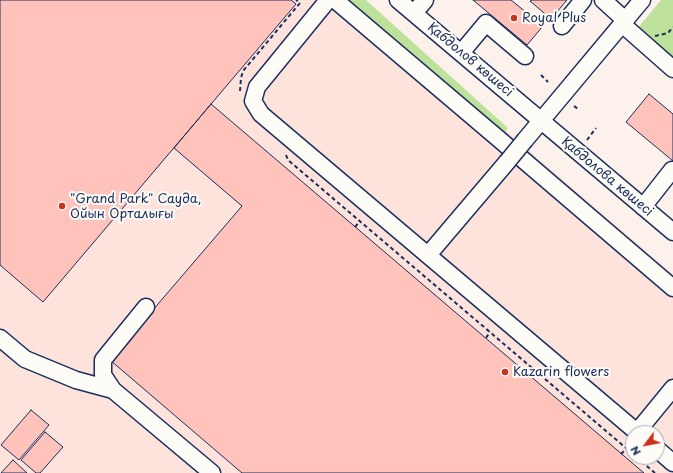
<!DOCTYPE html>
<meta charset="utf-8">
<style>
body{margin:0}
#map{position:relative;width:673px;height:473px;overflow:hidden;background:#fdf1eb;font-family:"Playpen Sans",sans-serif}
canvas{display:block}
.north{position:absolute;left:625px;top:425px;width:40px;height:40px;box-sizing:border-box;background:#fdfcf7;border:1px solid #a3aaba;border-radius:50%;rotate:238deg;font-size:11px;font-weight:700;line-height:16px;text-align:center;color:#1b2f5e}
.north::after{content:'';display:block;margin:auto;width:14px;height:18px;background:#c8321e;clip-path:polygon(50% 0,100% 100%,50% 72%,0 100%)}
</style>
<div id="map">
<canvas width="673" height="473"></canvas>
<div class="north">N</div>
</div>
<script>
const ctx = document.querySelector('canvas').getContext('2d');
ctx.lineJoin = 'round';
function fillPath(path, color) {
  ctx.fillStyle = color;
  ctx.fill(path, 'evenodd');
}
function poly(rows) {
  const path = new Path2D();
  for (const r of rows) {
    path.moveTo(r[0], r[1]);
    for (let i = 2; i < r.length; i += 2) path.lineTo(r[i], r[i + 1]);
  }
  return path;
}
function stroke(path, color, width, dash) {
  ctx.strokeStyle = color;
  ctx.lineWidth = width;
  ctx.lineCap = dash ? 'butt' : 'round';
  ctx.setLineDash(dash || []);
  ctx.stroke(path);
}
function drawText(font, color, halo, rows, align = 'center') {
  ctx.font = font + ' "Playpen Sans",sans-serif';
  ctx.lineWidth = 4;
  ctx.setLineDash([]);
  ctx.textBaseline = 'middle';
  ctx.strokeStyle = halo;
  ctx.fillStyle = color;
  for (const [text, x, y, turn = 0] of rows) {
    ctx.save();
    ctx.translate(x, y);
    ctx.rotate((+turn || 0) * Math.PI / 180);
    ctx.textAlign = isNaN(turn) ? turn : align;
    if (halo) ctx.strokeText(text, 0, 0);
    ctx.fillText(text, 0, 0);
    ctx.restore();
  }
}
fillPath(poly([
 [0,0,354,0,673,274,673,473,0,473],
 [633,433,657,433,657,457,633,457]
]), '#fee3dd');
fillPath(poly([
 [335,0,366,0,508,128,500,140],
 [661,0,673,0,673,61,637,29]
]), '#bee29c');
const building = poly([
 [0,0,291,0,296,4,43,302,0,265,0,0],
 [473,0,511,0,543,26,527,45,473,0],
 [532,0,567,0,551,19,530,1,532,0],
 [649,94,673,114,673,161,626,122,649,94],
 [211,104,644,473,242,473,110,360,242,206,174,148,211,104],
 [31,410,49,425,19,460,1,445,31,410],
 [45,432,63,447,40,473,36,473,21,460,45,432],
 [13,460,27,473,1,473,13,460]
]);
fillPath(building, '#ffc3bb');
stroke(building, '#1b2f5e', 1);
const minor = poly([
 [328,0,257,87,253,101,261,114,638,433],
 [335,0,500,140,673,288],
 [398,0,673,232],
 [603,0,625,20],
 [414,13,425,0],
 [622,24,673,69],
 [562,26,583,0],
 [461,53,486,23,525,56],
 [525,140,642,0],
 [643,207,672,170,673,170],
 [428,255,507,162],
 [146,307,103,360,103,375,113,390,212,473],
 [0,338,25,359,76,380,113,390],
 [637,432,673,388],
 [657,449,673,463]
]);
stroke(minor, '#1b2f5e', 19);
stroke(poly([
 [655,36,668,33,673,27],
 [541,75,548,82],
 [240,91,241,78,243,71,300,3,296,0],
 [574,106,578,109],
 [587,140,596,128],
 [286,155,288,160,633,454],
 [355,227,360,221],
 [486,338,490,332],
 [621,454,626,449],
 [636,457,655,473]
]), '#1b2f5e', 2, [4, 3]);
stroke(minor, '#fdfcf7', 16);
const minorBridge = poly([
 [507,162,525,140]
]);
stroke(minorBridge, '#1b2f5e', 19, []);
stroke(minorBridge, '#fdfcf7', 16);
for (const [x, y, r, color] of [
 [514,18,4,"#c8321e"],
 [62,206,4,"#c8321e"],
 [505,372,4,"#c8321e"]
]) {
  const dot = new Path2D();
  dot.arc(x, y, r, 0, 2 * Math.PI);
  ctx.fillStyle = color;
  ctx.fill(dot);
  stroke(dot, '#fdfcf7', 1.5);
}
drawText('13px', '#1b2f5e', '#fdfcf7', [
 ["Royal Plus",522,18],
 ["\"Grand Park\" Сауда,",70,199],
 ["Ойын Орталығы",70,214],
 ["Kazarin flowers",513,372]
], 'left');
drawText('13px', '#1b2f5e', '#fdfcf7', [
 ["Қабдолов көшесі",470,60,40],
 ["Қабдолова көшесі",607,177,40]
]);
</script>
